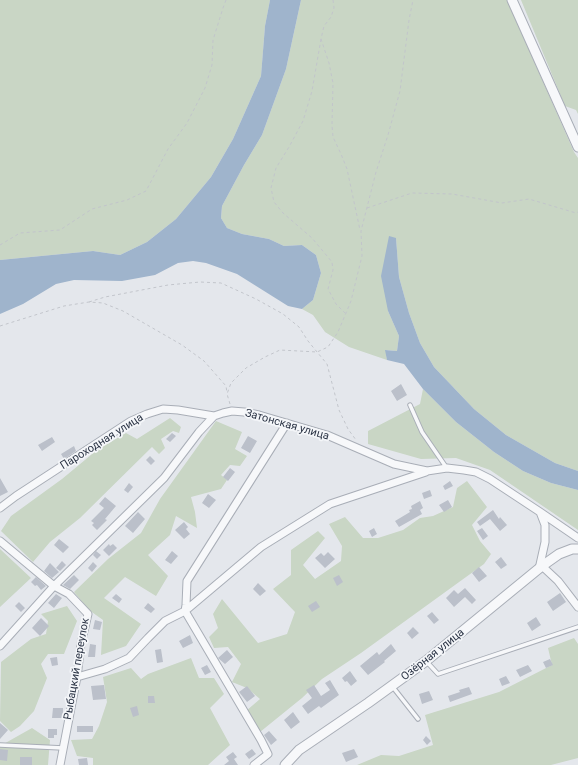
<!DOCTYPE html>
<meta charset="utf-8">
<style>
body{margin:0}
canvas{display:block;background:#e4e7ec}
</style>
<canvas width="578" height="765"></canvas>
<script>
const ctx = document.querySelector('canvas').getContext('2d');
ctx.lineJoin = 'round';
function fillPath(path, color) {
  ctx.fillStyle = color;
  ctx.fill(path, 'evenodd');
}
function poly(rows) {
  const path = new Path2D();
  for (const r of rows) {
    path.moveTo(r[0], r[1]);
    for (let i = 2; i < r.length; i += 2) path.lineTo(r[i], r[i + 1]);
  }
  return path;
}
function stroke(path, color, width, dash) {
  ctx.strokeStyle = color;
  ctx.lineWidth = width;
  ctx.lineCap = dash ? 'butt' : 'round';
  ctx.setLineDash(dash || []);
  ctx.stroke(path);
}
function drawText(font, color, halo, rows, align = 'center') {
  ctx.font = font + ' Roboto,sans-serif';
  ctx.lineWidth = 3.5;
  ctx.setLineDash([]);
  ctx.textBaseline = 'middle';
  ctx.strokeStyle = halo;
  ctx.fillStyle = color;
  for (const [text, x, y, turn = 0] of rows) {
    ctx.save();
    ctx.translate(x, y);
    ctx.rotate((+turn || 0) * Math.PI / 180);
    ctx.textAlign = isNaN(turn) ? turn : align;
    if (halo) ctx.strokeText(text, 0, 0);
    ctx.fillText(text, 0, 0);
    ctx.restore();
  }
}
fillPath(poly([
 [0,0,270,0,265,26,261,76,233,139,211,177,176,219,147,242,120,255,93,251,0,260],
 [301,0,507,0,574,152,578,158,578,471,555,463,506,435,474,409,434,367,420,343,409,313,399,277,396,238,388,311,399,336,397,351,386,350,387,360,349,347,325,332,313,315,302,309,313,300,321,273,316,255,302,245,284,246,269,239,242,234,227,228,221,218,222,206,244,165,262,135,286,69],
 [521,0,578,0,578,114,576,110,565,106],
 [423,389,456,422,494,452,523,471,551,483,578,490,578,530,490,470,456,458,421,459,368,444,368,431,420,404],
 [170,418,181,427,179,433,173,431,161,439,165,448,159,454,152,447,80,518,50,542,33,562,1,531,11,516,62,479,97,450,126,433,137,439],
 [216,421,242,432,235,449,247,456,240,466,230,465,221,475,227,480,221,489,191,497,195,512,197,528,176,516,170,535,148,555,168,576,156,596,125,577,104,598,141,624,126,646,101,655,103,620,89,610,74,592,108,559,141,533,160,499],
 [467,481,487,507,472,525,480,541,491,554,484,564,361,653,322,679,302,698,260,732,246,711,260,699,247,688,232,682,241,664,228,647,214,648,209,637,218,628,213,614,222,599,258,643,287,634,295,612,273,589,291,575,291,550,318,531,325,538,303,565,315,579,341,561,342,546,329,524,345,517,363,538,378,538,403,530,420,518,433,516,453,507,457,488],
 [0,549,31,578,0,607],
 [67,606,77,621,64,654,48,654,41,664,47,678,34,711,20,726,11,732,0,721,1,662,31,639,46,634,48,621,41,614],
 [574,638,578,644,578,758,551,765,357,765,381,755,399,756,433,745,425,715,499,692,552,665,548,648],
 [191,658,199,678,214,678,224,694,210,708,230,745,208,765,93,765,93,758,77,756,71,740,92,739,99,726,107,702,103,677,131,668,141,679,148,674],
 [32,728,50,740,48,765,0,765,0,746]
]), '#c9d6c5');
fillPath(poly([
 [270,0,301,0,286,69,262,135,244,165,222,206,221,218,227,228,242,234,269,239,284,246,302,245,316,255,321,273,313,300,302,309,288,306,237,274,206,263,193,261,178,263,155,275,122,281,74,280,56,284,23,304,0,314,0,260,93,251,120,255,147,242,176,219,211,177,233,139,261,76,265,26],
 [389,236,396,238,399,277,409,313,420,343,434,367,474,409,506,435,555,463,578,471,578,490,551,483,523,471,494,452,456,422,423,389,404,364,387,360,385,350,397,351,399,336,388,311,381,276]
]), '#9fb4cc');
fillPath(poly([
 [401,384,407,395,397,401,391,391],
 [172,433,176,436,170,442,166,439],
 [248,436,257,441,250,453,241,448],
 [52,437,55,442,42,451,38,445],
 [74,446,76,451,64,459,61,454],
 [150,456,155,461,151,465,146,460],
 [230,468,235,472,228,481,223,477],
 [0,478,8,492,0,496],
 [450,481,453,486,445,490,443,486],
 [129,483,133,487,128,493,124,490],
 [430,490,432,496,424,499,422,493],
 [208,494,216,500,209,508,202,503],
 [105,497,116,506,105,519,107,520,97,530,92,525,94,523,91,521,104,508,99,504],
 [448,500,452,507,444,512,439,505],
 [420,501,423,508,420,510,422,514,399,527,395,521,410,512,409,510,412,509,411,506],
 [493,510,499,519,500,517,507,525,500,531,490,519,480,526,477,522],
 [138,512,145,519,133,533,125,526],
 [184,522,188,527,186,529,190,534,184,539,175,530],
 [374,528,377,534,372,537,369,531],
 [482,528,488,536,483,540,477,531],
 [59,539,69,547,63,553,54,545],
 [109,544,110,546,113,544,117,548,109,556,103,550],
 [96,551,101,555,97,559,93,555],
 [172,551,178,556,171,564,165,560],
 [328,552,335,559,325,568,315,558,321,553,324,556],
 [501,557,507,565,501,569,495,562],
 [62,561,66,565,60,571,56,568],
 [93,562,97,566,92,572,88,568],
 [50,563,59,572,52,578,44,571],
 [479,567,487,576,479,582,472,573],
 [74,575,79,580,70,589,63,585],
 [339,575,343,582,337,586,333,578],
 [36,577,46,586,41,590,37,585,35,586,31,582],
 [258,583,266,591,260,596,253,589],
 [465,588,476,600,472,604,465,597,454,607,446,598,454,590,458,594],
 [560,593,566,602,553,611,547,602],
 [56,594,62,598,54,608,48,603],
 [116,594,122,599,119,603,112,598],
 [316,601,320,607,312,612,308,606],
 [19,602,25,608,21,612,15,606],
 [148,603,155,609,151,613,144,608],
 [432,612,439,620,434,624,427,616],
 [536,617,541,625,532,631,527,623],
 [41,618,49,626,40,636,32,628],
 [95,620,102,622,100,630,93,629],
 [413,627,419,633,412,639,407,633],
 [190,635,193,643,183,648,179,641],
 [90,644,96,645,95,657,88,657],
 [391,644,396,651,384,661,385,662,368,675,360,666,377,652,379,655],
 [161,649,163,662,157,663,155,650],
 [227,650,233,657,225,664,218,658],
 [57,657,58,665,52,666,50,658],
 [550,659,553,665,546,668,543,662],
 [207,665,211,672,205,675,201,668],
 [528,665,532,671,520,677,516,670],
 [350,671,357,681,351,686,347,681,345,682,342,678],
 [506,676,510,683,502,686,499,679],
 [330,680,339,695,321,708,319,706,308,714,302,706,312,698,306,690,314,685,321,696,330,690,325,683],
 [104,685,106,699,93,700,91,686],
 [247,686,255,696,247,702,239,692],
 [469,687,472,694,450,702,448,696,460,692,459,690],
 [429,691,433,700,422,704,419,694],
 [148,696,154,696,155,703,148,703],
 [137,706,139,715,133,717,130,708],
 [53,708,63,708,63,718,52,718],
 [293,712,300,722,291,729,284,720],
 [0,723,8,730,0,739],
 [77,726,93,726,93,732,77,732],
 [48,729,57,729,57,735,54,735,54,738,48,738],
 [269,731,277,740,271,745,264,735],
 [426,736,431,741,427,745,423,740],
 [0,749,8,750,7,761,0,760],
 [252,749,256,754,249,759,245,754],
 [354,749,358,757,346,762,342,753],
 [233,752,237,757,234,759,238,765,224,765,229,761,226,757],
 [20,757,32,757,32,765,20,765],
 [87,758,88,765,79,765,78,759]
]), '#bbc0ca');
const service = poly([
 [410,405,422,432,446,467],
 [426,661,438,674,578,627],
 [392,686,418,719],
 [0,745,63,748]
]);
const minor = poly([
 [0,508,16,496,131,421,147,414,163,409,178,410,214,416],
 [0,541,54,586,69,594,88,614,81,644,77,677,60,765],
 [542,566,558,581,578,607],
 [539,569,545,542,545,525,540,512],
 [0,646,54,586,164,478,199,432,214,416,223,413,232,411,244,412,259,415,327,435,394,464,427,471,447,468,464,470,476,472,490,479,540,512,578,538],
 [77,677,105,669,129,658,148,638,165,621,185,611,261,547,330,504,426,472],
 [254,765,268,754,261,740,185,611,186,605,187,581,287,423]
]);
const tertiary = poly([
 [512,0,578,147],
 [285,765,299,750,368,703,426,661,542,566,559,554,572,549,578,549]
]);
stroke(service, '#a9aeb7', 5.5);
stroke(minor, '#a9aeb7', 9);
stroke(tertiary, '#a9aeb7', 11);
stroke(poly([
 [333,0,334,8,331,17,324,26,321,39,329,63,333,83,332,125,333,137,341,154,347,169,360,230],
 [321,39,312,91,303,121,289,147,276,168,271,188,274,202,283,213,312,238,332,262,333,270,328,289,336,304,345,313],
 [367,208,412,193,452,194,502,203,529,199,576,213,578,212],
 [0,245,20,233,60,230,92,209,127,200,146,191,168,149,187,123,205,88,212,65,213,40,223,8,226,0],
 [89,302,105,297,168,285,200,282,221,283,256,299,283,314,299,327,308,341,327,364,339,410,348,429,356,440],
 [0,326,64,306,89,302,103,303,123,311,182,345,204,361,226,386,227,393],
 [230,404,227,394,231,383,246,368,265,357,280,350,317,352,328,347,338,332,351,301,362,256,361,231,376,172,388,135,400,91,409,20,413,0]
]), '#c2c5cb', 1, [3, 3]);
stroke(service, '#f7f8fa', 3.5);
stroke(minor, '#f7f8fa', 7);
stroke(tertiary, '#f7f8fa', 9);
drawText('11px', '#2b3445', '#f4f6f9', [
 ["Затонская улица",287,425,16],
 ["Пароходная улица",102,442,-32],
 ["Озёрная улица",433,655,-38],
 ["Рыбацкий переулок",77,669,-80]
]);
</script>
